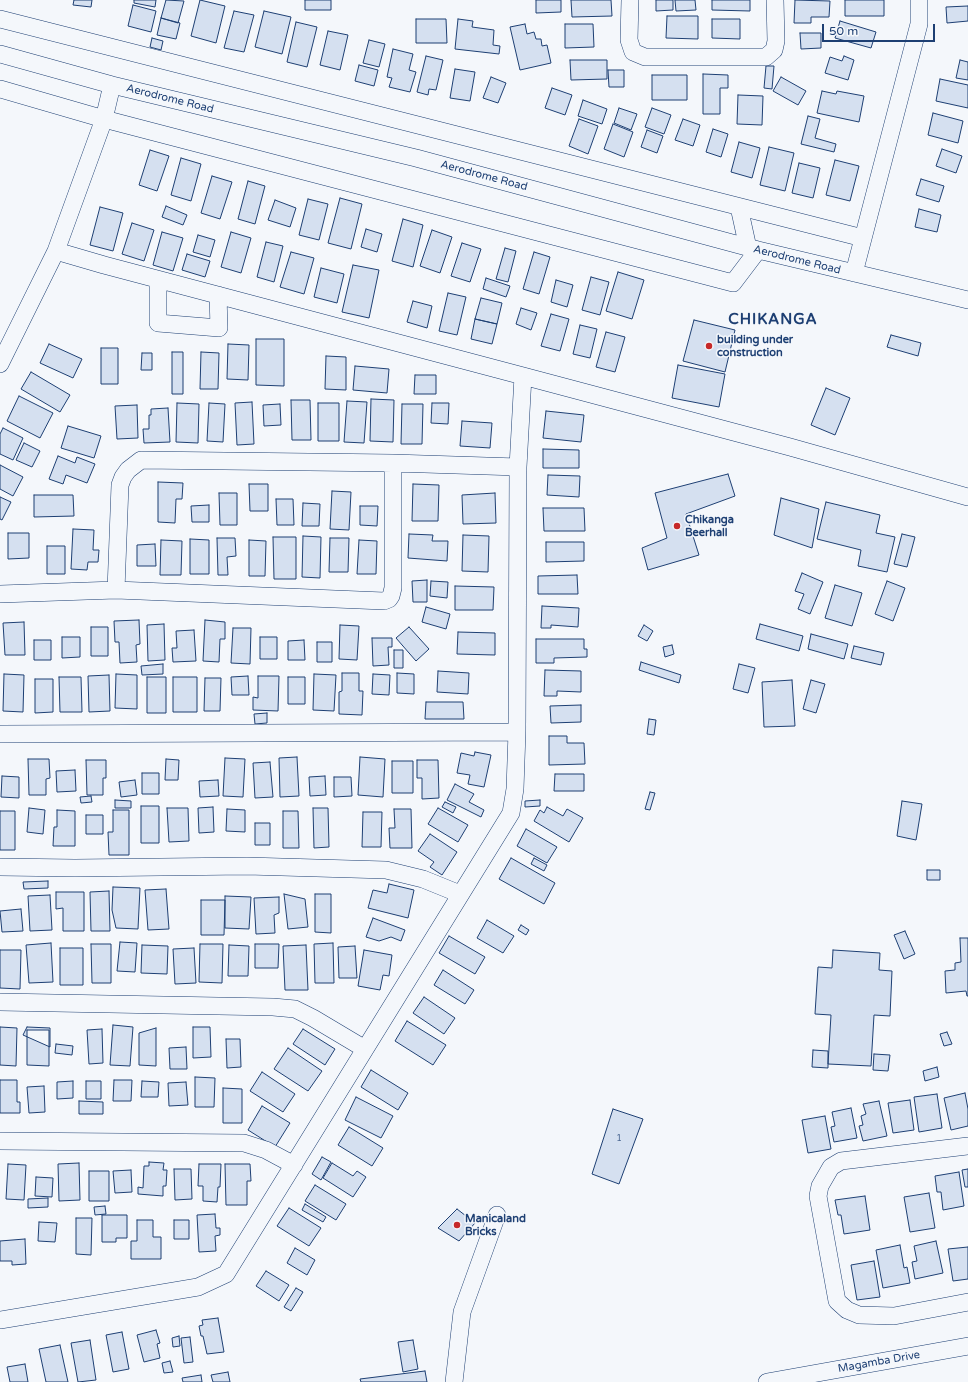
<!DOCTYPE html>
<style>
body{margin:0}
#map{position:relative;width:968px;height:1382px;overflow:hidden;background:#f4f7fb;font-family:"Varela Round",sans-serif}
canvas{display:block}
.scale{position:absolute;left:822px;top:24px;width:113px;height:18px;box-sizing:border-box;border:2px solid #1d3f73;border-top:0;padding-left:5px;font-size:12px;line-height:14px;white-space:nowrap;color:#1d3f73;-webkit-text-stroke:3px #f4f7fb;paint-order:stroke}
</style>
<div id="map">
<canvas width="968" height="1382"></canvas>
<div class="scale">50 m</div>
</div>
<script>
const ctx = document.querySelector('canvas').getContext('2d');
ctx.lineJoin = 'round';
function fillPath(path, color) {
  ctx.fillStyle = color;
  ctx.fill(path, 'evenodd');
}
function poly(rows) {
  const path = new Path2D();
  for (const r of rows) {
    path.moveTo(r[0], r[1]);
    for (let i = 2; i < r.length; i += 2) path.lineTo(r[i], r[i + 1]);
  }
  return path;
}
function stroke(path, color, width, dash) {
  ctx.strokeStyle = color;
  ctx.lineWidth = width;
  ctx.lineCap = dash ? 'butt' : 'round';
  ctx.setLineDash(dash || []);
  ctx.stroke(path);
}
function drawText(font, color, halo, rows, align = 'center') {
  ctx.font = font + ' "Varela Round",sans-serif';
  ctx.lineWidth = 3;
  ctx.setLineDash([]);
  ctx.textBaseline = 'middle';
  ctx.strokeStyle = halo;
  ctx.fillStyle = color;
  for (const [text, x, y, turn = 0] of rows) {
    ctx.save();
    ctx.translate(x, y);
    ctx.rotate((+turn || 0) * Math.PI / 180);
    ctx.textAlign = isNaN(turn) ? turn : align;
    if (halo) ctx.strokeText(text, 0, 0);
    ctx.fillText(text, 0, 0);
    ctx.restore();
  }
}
const building = poly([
 [74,0,92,0,91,7,73,5,74,0],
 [134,0,156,0,155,7,134,3,134,0],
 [166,0,184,1,178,23,161,18,166,0],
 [200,0,225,6,216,43,191,36,200,0],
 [305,0,331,0,331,10,305,10,305,0],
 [536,0,561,0,561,12,536,13,536,0],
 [571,0,611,0,612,16,572,17,571,0],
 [656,0,673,0,673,10,656,11,656,0],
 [675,0,695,0,696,10,676,11,675,0],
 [712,0,750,0,750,11,712,10,712,0],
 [795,0,830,1,829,17,811,17,811,23,794,23,795,0],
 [845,0,884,0,884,16,845,16,845,0],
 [133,5,156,11,151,32,128,26,133,5],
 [968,6,968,21,947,23,946,7,968,6],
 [234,11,254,15,244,52,224,48,234,11],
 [264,11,291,17,282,54,255,47,264,11],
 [667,16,698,16,698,39,666,38,667,16],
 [161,18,180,23,176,39,157,35,161,18],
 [416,19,446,19,447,43,416,43,416,19],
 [458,19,473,21,472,27,494,30,493,45,500,46,499,54,455,49,458,19],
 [712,19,740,19,740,39,712,38,712,19],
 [840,21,876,32,871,48,835,38,840,21],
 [296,22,317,27,307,67,287,62,296,22],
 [525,24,527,34,534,32,536,39,541,39,542,46,547,45,551,63,520,70,510,27,525,24],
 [565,24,593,24,594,47,565,48,565,24],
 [328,31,348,35,340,70,320,65,328,31],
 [800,33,821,33,821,48,801,49,800,33],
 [152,38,163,41,161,50,150,47,152,38],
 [369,40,385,44,379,67,363,63,369,40],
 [393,49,413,54,409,70,416,72,410,92,389,87,392,78,387,77,393,49],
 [426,56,443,60,436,90,429,89,428,95,417,92,426,56],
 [844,56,854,60,848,80,825,73,830,57,842,61,844,56],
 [570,60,607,60,607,79,571,80,570,60],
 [960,60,968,62,968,80,956,78,960,60],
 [359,65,378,70,374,86,355,81,359,65],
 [766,66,774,66,772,89,764,88,766,66],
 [455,69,475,72,470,101,450,98,455,69],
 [608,70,624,70,624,87,609,87,608,70],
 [703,74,728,75,728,88,720,88,720,114,703,114,703,74],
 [652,75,687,75,687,100,652,100,652,75],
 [491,77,506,83,498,103,483,98,491,77],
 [781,77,806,91,798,105,773,91,781,77],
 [940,79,968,85,968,108,936,101,940,79],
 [552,88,572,95,565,115,545,108,552,88],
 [822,91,836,94,837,91,864,96,859,122,817,113,822,91],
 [738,95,763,96,762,125,737,124,738,95],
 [583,100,607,109,602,124,578,116,583,100],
 [619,108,637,114,631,130,614,123,619,108],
 [652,108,671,115,664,134,645,127,652,108],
 [933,113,963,121,958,143,928,135,933,113],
 [808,116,820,119,815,138,836,144,834,152,801,144,808,116],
 [579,119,598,126,588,154,569,146,579,119],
 [683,119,700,125,693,146,675,140,683,119],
 [613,124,633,132,624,157,604,149,613,124],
 [713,129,728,134,721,157,706,152,713,129],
 [647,130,663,136,657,153,641,147,647,130],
 [739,142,760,148,752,178,731,172,739,142],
 [769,147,794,153,785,191,760,185,769,147],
 [942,149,962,156,956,173,936,166,942,149],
 [150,150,169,156,157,191,139,185,150,150],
 [181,158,201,164,191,201,171,195,181,158],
 [835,160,859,166,850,201,826,195,835,160],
 [799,163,820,168,813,198,792,193,799,163],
 [212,176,232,182,220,219,201,213,212,176],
 [921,179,944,186,939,202,916,195,921,179],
 [248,181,265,186,255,224,238,219,248,181],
 [340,198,362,204,351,249,328,243,340,198],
 [308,199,328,204,319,240,299,235,308,199],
 [275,200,296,208,290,227,268,220,275,200],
 [166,206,187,215,183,225,162,217,166,206],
 [100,207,123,213,113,251,90,245,100,207],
 [919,209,941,215,937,232,915,227,919,209],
 [403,219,423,225,413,267,392,261,403,219],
 [132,223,154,230,144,261,122,254,132,223],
 [366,229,382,234,377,252,361,247,366,229],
 [432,230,452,237,440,273,420,266,432,230],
 [162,232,183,238,173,271,153,265,162,232],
 [231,232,251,238,241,273,221,267,231,232],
 [198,235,215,240,210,257,193,252,198,235],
 [266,242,283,246,274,282,257,277,266,242],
 [462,243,481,249,470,282,451,276,462,243],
 [505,248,516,251,508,282,496,279,505,248],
 [291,252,314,258,304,294,280,287,291,252],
 [534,252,550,257,539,294,523,289,534,252],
 [187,254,210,261,205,277,182,270,187,254],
 [353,265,379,270,369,318,342,312,353,265],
 [321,268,344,274,337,303,314,297,321,268],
 [618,272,644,280,632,319,606,311,618,272],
 [591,277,609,282,600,315,582,310,591,277],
 [486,278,510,286,506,297,483,289,486,278],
 [556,280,573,285,567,307,551,302,556,280],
 [448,293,466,297,457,335,439,331,448,293],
 [481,298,502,303,497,324,475,319,481,298],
 [413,301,432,306,427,328,407,322,413,301],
 [521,308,537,313,531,330,516,324,521,308],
 [551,314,569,319,560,351,541,346,551,314],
 [475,319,497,324,492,344,471,339,475,319],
 [694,320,735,330,725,372,683,361,694,320],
 [580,325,597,329,590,358,573,354,580,325],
 [606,332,625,337,615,372,596,367,606,332],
 [891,335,921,343,918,356,887,347,891,335],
 [256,339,284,339,284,386,256,385,256,339],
 [49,344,82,359,73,378,40,363,49,344],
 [228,344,249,345,248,380,227,379,228,344],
 [101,348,118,348,118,384,101,384,101,348],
 [172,352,183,352,183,394,172,394,172,352],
 [201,352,219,353,218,389,200,389,201,352],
 [142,353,152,353,152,370,141,370,142,353],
 [326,356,346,357,346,390,325,389,326,356],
 [678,365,725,374,719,407,672,398,678,365],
 [355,366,389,369,387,393,353,390,355,366],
 [31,372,70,395,60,412,21,389,31,372],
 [415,375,436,375,436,394,414,394,415,375],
 [826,388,850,398,835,435,811,425,826,388],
 [19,396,53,413,40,438,7,421,19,396],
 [371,399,394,400,393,442,370,441,371,399],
 [291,400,310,400,311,440,292,440,291,400],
 [347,401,367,402,364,443,344,442,347,401],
 [252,402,254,444,237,445,235,403,252,402],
 [177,403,199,404,198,443,176,442,177,403],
 [209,403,225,404,223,442,207,441,209,403],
 [318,403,339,403,339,441,318,441,318,403],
 [432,403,449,403,448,424,431,423,432,403],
 [280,404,281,425,264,426,263,405,280,404],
 [402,404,423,404,422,444,401,444,402,404],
 [137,405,138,438,117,439,115,406,137,405],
 [168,408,170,442,144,443,143,429,149,429,149,415,151,415,151,409,168,408],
 [546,411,584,415,581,442,543,438,546,411],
 [462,421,492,423,490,448,460,446,462,421],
 [68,426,101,436,94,458,61,448,68,426],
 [3,428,23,438,13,460,0,454,0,434,3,428],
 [24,443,40,451,32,467,16,460,24,443],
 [543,449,579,450,579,468,543,468,543,449],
 [58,456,75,463,77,457,95,464,87,483,66,475,63,484,49,479,58,456],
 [0,465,23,477,13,496,0,489,0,465],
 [728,474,735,496,686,514,699,555,648,570,642,548,667,538,655,493,728,474],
 [548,475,580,476,579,497,547,495,548,475],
 [158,482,183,483,182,499,176,499,175,523,158,522,158,482],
 [249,484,268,484,268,511,250,511,249,484],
 [413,484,439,485,438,521,412,521,413,484],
 [332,491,351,492,349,530,330,529,332,491],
 [219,493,237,493,237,525,220,525,219,493],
 [495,493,496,523,463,524,462,495,495,493],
 [34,495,73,495,74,516,34,517,34,495],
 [0,497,11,502,2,520,0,519,0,497],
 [781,498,819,509,812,548,774,535,781,498],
 [276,499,293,499,294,525,277,525,276,499],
 [826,502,880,515,876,533,895,537,887,572,858,566,861,550,817,539,826,502],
 [303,503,320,504,319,526,302,526,303,503],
 [209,505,209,522,192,522,191,506,209,505],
 [360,506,378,506,377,526,360,525,360,506],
 [543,508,584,508,585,531,544,531,543,508],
 [73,529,94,530,93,550,99,550,98,562,88,562,87,570,71,569,73,529],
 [8,533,29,533,29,558,8,559,8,533],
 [409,534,433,535,432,541,448,541,447,561,408,558,409,534],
 [902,534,915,537,907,567,894,564,902,534],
 [463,535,489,536,488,572,462,571,463,535],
 [303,536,321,537,320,578,302,577,303,536],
 [273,537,296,537,296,579,274,579,273,537],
 [217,538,235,538,236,556,227,557,228,575,218,575,217,538],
 [330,538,349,538,348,572,329,572,330,538],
 [190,539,209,540,209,574,190,574,190,539],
 [161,540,182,541,181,575,160,575,161,540],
 [249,540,266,541,265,576,249,576,249,540],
 [359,540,377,541,376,574,357,574,359,540],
 [546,542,584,542,584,561,546,562,546,542],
 [155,544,156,566,137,566,137,545,155,544],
 [47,546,65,546,65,574,47,574,47,546],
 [802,573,823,582,810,614,798,609,804,594,795,591,802,573],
 [577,575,578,594,538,594,538,576,577,575],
 [427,580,427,602,413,602,412,581,427,580],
 [431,581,448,582,447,598,430,596,431,581],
 [887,581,905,588,893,621,875,614,887,581],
 [835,585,862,593,852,626,825,618,835,585],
 [455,586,494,587,493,610,455,610,455,586],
 [542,606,579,608,578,627,551,625,551,628,541,628,542,606],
 [426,607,450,614,446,629,422,622,426,607],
 [139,620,140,644,136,645,137,662,120,663,119,642,115,642,114,621,139,620],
 [205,620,225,622,225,639,220,639,219,662,203,661,205,620],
 [24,622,25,655,5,655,3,623,24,622],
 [164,624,165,660,148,661,147,625,164,624],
 [760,624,803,636,799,651,756,639,760,624],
 [340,625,359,626,357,660,339,659,340,625],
 [644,625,653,631,647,641,638,636,644,625],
 [91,627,108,627,108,656,91,656,91,627],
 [409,627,429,649,416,661,396,638,409,627],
 [233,628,251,628,250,664,231,663,233,628],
 [194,630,196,661,173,662,172,648,177,648,176,631,194,630],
 [458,632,495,633,495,655,457,654,458,632],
 [811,634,848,644,844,659,808,649,811,634],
 [62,637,80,637,80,657,62,658,62,637],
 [260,637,277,637,277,659,260,659,260,637],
 [372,638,392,638,392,647,388,647,389,665,373,666,372,638],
 [536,639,584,639,584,649,587,649,587,657,554,658,554,663,536,663,536,639],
 [34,640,51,640,51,660,34,660,34,640],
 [304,640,305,660,288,660,288,641,304,640],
 [317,642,332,642,332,662,317,662,317,642],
 [672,645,674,654,665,657,663,647,672,645],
 [854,646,884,653,881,665,851,658,854,646],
 [394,650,403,650,403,668,394,668,394,650],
 [641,662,681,675,679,683,639,670,641,662],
 [163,664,163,674,142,675,141,666,163,664],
 [739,664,755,668,748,693,733,689,739,664],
 [545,670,581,671,581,692,557,691,557,696,544,696,545,670],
 [438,671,469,673,468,694,437,692,438,671],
 [342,673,359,673,359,691,363,691,362,715,339,714,339,692,342,691,342,673],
 [397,673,414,674,414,694,397,693,397,673],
 [4,674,24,675,23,712,3,711,4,674],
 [116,674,137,675,137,709,115,708,116,674],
 [314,674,336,675,334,711,313,710,314,674],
 [373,674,390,675,389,695,372,694,373,674],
 [109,675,110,711,89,712,88,676,109,675],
 [248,676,249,695,232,695,231,677,248,676],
 [258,676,279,676,278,711,253,710,253,697,258,698,258,676],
 [59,677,81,677,82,712,60,712,59,677],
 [147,677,166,677,166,713,147,713,147,677],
 [173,677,197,677,197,712,173,712,173,677],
 [288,677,305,677,305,704,288,704,288,677],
 [205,678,221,678,220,711,204,711,205,678],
 [35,679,53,679,53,712,35,713,35,679],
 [792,680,795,726,764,727,762,682,792,680],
 [811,680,825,684,816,713,803,709,811,680],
 [426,702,463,702,464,719,425,719,426,702],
 [581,705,581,722,551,723,550,706,581,705],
 [267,713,267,723,255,724,254,714,267,713],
 [649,719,656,720,654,735,647,734,649,719],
 [549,736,567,736,567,743,584,743,585,764,549,765,549,736],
 [475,752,491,755,484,787,468,784,470,775,457,773,461,753,474,756,475,752],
 [297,757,299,796,280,797,279,758,297,757],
 [360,757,385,759,383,797,358,795,360,757],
 [225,758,245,759,243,797,223,796,225,758],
 [28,759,49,759,50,778,46,779,46,795,29,795,28,759],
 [166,759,179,760,178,780,165,780,166,759],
 [86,760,106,760,106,778,103,778,103,795,87,795,86,760],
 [417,760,438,760,439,798,422,799,422,778,417,778,417,760],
 [392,761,413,761,413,793,392,793,392,761],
 [270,762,273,797,255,798,253,763,270,762],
 [75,770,76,791,57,792,56,771,75,770],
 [142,773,159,773,159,794,142,794,142,773],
 [555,774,584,774,584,791,554,791,555,774],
 [2,776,19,777,19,798,1,797,2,776],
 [325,776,326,795,310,796,309,777,325,776],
 [334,777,351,777,352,796,334,797,334,777],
 [135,780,137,795,121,797,119,782,135,780],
 [218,780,219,796,200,797,199,781,218,780],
 [455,784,474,794,469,802,484,810,481,817,447,800,455,784],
 [650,792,655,793,650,810,645,809,650,792],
 [91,796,92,802,81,803,80,797,91,796],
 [115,800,131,801,131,808,115,808,115,800],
 [540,800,540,806,525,807,525,801,540,800],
 [902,801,922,804,916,840,897,836,902,801],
 [445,802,456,807,453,813,442,807,445,802],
 [141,806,159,806,159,843,141,843,141,806],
 [213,807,214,832,199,833,198,808,213,807],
 [547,807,563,816,567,809,583,818,569,842,534,821,540,810,544,813,547,807],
 [29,808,45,810,43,834,27,832,29,808],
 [167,808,188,808,189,841,169,842,167,808],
 [313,808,328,808,329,847,314,848,313,808],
 [438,808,468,825,458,842,428,824,438,808],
 [227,809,245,810,245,832,226,831,227,809],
 [394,809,411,809,412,848,390,848,389,828,395,828,394,809],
 [57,810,75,811,75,846,53,846,54,827,57,827,57,810],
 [113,810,129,810,129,855,109,855,108,832,113,832,113,810],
 [0,811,15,811,15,850,0,850,0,811],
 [283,811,298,811,299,848,283,848,283,811],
 [363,812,382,812,381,847,362,847,363,812],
 [86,815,103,815,103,834,86,834,86,815],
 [255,823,270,823,270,845,255,845,255,823],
 [526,829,557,847,547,863,517,846,526,829],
 [430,834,457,852,442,875,430,867,434,862,418,851,430,834],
 [511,858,555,883,544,904,499,879,511,858],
 [534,858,547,865,544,871,531,864,534,858],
 [927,870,940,870,940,880,927,880,927,870],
 [48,881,48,888,24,889,23,882,48,881],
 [389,884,414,890,408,918,368,908,373,890,387,893,389,884],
 [113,887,140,888,138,929,116,928,112,910,113,887],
 [166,889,169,929,148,930,145,890,166,889],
 [109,891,110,931,91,931,90,892,109,891],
 [56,892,84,892,84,931,63,931,63,908,56,909,56,892],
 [284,894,305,899,308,927,288,929,284,894],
 [315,894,331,894,331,933,315,932,315,894],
 [50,895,52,930,30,931,28,896,50,895],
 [225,896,251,897,249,929,225,928,225,896],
 [279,897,279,913,274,915,275,933,256,934,254,898,279,897],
 [201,900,225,900,224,935,201,935,201,900],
 [21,909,23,931,2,932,0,911,21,909],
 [373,918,405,930,401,941,391,937,379,941,366,937,373,918],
 [487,920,514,936,503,953,477,938,487,920],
 [521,925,529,930,526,935,518,930,521,925],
 [905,931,915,954,904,959,894,935,905,931],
 [449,936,485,957,475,974,439,953,449,936],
 [960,938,968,938,968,996,967,996,966,991,946,993,945,971,955,970,955,963,961,962,960,938],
 [120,942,137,943,135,972,117,971,120,942],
 [51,943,53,982,29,983,26,945,51,943],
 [333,943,334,983,315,983,314,944,333,943],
 [91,944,111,944,111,983,92,983,91,944],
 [200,944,223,944,222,983,199,982,200,944],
 [255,944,279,944,278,968,255,968,255,944],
 [142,945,168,946,167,974,141,973,142,945],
 [229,945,249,946,248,976,228,976,229,945],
 [306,945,308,990,285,990,283,946,306,945],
 [355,946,357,978,339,978,338,947,355,946],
 [60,948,83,948,83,985,60,985,60,948],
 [194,948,196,983,175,984,173,949,194,948],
 [0,950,21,950,20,989,0,988,0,950],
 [364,950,392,955,389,976,383,975,380,990,358,986,364,950],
 [833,950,880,953,879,970,892,971,890,1016,874,1015,871,1066,828,1064,831,1015,815,1014,818,967,832,968,833,950],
 [443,970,474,990,465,1004,434,985,443,970],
 [424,997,455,1018,444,1034,413,1013,424,997],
 [407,1021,446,1045,433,1065,395,1041,407,1021],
 [113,1025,133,1027,130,1066,110,1065,113,1025],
 [0,1027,17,1028,16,1066,0,1065,0,1027],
 [27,1027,50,1028,50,1047,23,1035,27,1027],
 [193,1027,210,1027,211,1057,193,1058,193,1027],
 [156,1028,156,1066,139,1065,139,1033,156,1028],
 [102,1029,103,1063,89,1064,87,1030,102,1029],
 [303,1029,335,1049,325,1065,293,1044,303,1029],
 [27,1030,49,1030,49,1066,27,1065,27,1030],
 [947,1032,952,1044,944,1046,940,1034,947,1032],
 [226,1039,240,1039,241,1067,227,1068,226,1039],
 [56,1044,73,1046,72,1055,55,1053,56,1044],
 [186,1047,187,1069,170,1069,169,1048,186,1047],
 [288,1048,322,1071,308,1091,274,1069,288,1048],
 [813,1050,828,1051,828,1068,812,1067,813,1050],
 [874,1054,890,1055,888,1071,873,1070,874,1054],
 [937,1067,939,1077,925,1081,923,1071,937,1067],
 [371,1070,408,1093,398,1110,361,1087,371,1070],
 [262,1072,295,1094,283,1112,250,1091,262,1072],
 [195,1077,215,1078,214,1107,195,1107,195,1077],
 [0,1080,17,1080,17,1102,20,1102,20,1113,0,1113,0,1080],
 [114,1080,132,1080,131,1101,113,1101,114,1080],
 [73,1081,73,1098,57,1099,57,1082,73,1081],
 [86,1081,101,1081,101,1099,86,1099,86,1081],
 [142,1081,159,1082,158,1097,141,1097,142,1081],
 [186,1082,188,1105,169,1106,168,1083,186,1082],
 [44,1086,45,1112,29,1113,27,1087,44,1086],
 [223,1088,242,1089,242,1123,223,1123,223,1088],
 [965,1093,968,1109,968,1126,951,1130,944,1098,965,1093],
 [937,1094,942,1128,919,1132,914,1097,937,1094],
 [356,1097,393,1116,381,1138,345,1120,356,1097],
 [910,1100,914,1130,893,1133,888,1103,910,1100],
 [79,1101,103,1102,103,1114,79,1114,79,1101],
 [879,1101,887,1136,863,1141,859,1126,863,1125,861,1116,866,1114,863,1104,879,1101],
 [262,1106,290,1123,275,1147,248,1130,262,1106],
 [851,1108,857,1138,834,1142,831,1127,835,1126,832,1112,851,1108],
 [613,1109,643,1119,619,1184,592,1174,613,1109],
 [825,1116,831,1149,808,1153,802,1120,825,1116],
 [349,1127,383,1148,372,1166,338,1145,349,1127],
 [322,1157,331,1162,321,1180,312,1174,322,1157],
 [149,1162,164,1163,163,1170,167,1170,166,1186,163,1186,163,1196,138,1194,138,1187,143,1188,144,1166,149,1166,149,1162],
 [79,1163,80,1200,59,1201,58,1164,79,1163],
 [332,1163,353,1176,357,1171,366,1177,353,1197,323,1178,332,1163],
 [8,1164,26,1165,24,1200,6,1199,8,1164],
 [199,1164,221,1164,220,1187,218,1187,217,1202,203,1201,203,1186,198,1186,199,1164],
 [225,1164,250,1164,251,1181,247,1181,247,1205,226,1205,225,1164],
 [174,1169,191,1169,192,1199,175,1200,174,1169],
 [968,1169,968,1187,965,1187,962,1170,968,1169],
 [131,1170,132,1192,115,1193,113,1171,131,1170],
 [89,1171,109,1171,109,1201,89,1201,89,1171],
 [959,1172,964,1206,943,1210,941,1192,937,1192,935,1176,959,1172],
 [36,1177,53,1178,52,1197,35,1196,36,1177],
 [315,1185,346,1204,336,1220,305,1201,315,1185],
 [929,1193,935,1228,910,1232,904,1197,929,1193],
 [865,1196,870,1230,844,1234,841,1215,838,1215,835,1200,865,1196],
 [48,1198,48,1207,28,1208,28,1199,48,1198],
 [305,1204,326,1217,323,1222,302,1210,305,1204],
 [105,1206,106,1214,95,1215,94,1207,105,1206],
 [289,1208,321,1228,309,1246,277,1226,289,1208],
 [457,1209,475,1223,459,1241,438,1228,457,1209],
 [215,1214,216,1228,220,1228,220,1235,215,1236,216,1251,199,1252,197,1215,215,1214],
 [102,1215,127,1215,127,1238,116,1238,116,1242,102,1242,102,1215],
 [76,1218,92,1218,91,1255,76,1254,76,1218],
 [137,1220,153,1220,153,1237,161,1237,161,1259,131,1259,131,1241,137,1241,137,1220],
 [174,1220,189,1220,189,1239,174,1239,174,1220],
 [39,1222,57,1223,55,1242,38,1241,39,1222],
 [25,1239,26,1264,12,1265,12,1261,0,1261,0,1241,25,1239],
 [936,1241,943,1273,915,1279,912,1262,917,1261,914,1246,936,1241],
 [900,1245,904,1268,907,1267,910,1283,883,1288,876,1250,900,1245],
 [968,1247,968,1279,953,1281,948,1249,968,1247],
 [295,1248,315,1260,307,1275,287,1263,295,1248],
 [874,1261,880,1297,857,1300,851,1265,874,1261],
 [266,1271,289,1285,279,1301,256,1286,266,1271],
 [296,1288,303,1292,291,1311,284,1307,296,1288],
 [218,1318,224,1352,207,1354,203,1336,201,1336,199,1326,203,1325,202,1320,218,1318],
 [156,1330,160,1343,157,1344,160,1358,144,1362,137,1335,156,1330],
 [122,1332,129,1369,113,1372,106,1335,122,1332],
 [179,1336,180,1346,173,1347,172,1338,179,1336],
 [190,1337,193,1362,184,1363,181,1338,190,1337],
 [90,1340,96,1380,78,1382,71,1343,90,1340],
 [413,1340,418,1369,403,1372,398,1342,413,1340],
 [60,1345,68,1382,46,1382,39,1349,60,1345],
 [170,1361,173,1372,164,1373,162,1363,170,1361],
 [25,1364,28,1382,10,1382,7,1367,25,1364],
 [425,1371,427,1382,361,1382,360,1379,425,1371],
 [228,1372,230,1382,213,1382,211,1375,228,1372],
 [201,1375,202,1382,183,1382,182,1378,201,1375]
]);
fillPath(building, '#d5e0f0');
stroke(building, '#1d3f73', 1);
const minor = poly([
 [630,0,629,40,633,52,645,57,766,57,774,50,776,41,775,0],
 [0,19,863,238],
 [0,54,112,85,416,158,758,250,968,300],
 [0,89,104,119,733,283,758,250],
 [739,207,748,248],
 [854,273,919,24,919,0],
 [158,280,158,323,219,328,218,295],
 [0,364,56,251,104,119,112,85],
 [523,376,790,447,968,497],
 [116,590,384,601,389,599,391,596,393,588,393,463],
 [0,594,116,590,120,485,123,477,128,470,141,460,393,463,518,467],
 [0,734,517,732],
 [0,867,75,868,247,866,386,870,423,879,460,894],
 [0,1002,273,1007,295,1009,313,1018,365,1049],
 [0,1141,244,1143,266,1150,294,1165],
 [968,1146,841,1161,831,1167,820,1186,818,1196,837,1301,847,1310,859,1315,894,1316,968,1302],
 [0,1320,198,1287,226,1274,511,813,515,789,517,732,518,467,523,376,104,265,56,251],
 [454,1382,462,1312,497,1215],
 [767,1382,968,1346]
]);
stroke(minor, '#1d3f73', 18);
stroke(minor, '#f4f7fb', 17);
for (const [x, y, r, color] of [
 [709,346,4,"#c62828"],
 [677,526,4,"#c62828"],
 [457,1225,4,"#c62828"]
]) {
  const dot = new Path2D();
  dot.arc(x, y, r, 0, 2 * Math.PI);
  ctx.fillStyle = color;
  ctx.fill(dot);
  stroke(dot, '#f4f7fb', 1.5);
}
drawText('9px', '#4b6792', null, [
 ["1",619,1139]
]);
drawText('11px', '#1d3f73', '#f4f7fb', [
 ["Aerodrome Road",170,99,14],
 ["Aerodrome Road",484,176,15],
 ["Aerodrome Road",797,260,14],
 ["Magamba Drive",879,1362,-10]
]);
drawText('bold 11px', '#1d3f73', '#f4f7fb', [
 ["building under",717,340],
 ["construction",717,353],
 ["Chikanga",685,520],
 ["Beerhall",685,533],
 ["Manicaland",465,1219],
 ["Bricks",465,1232]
], 'left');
ctx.letterSpacing = '1px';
drawText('bold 15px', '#1d3f73', '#f4f7fb', [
 ["CHIKANGA",773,320]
]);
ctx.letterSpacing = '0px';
</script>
